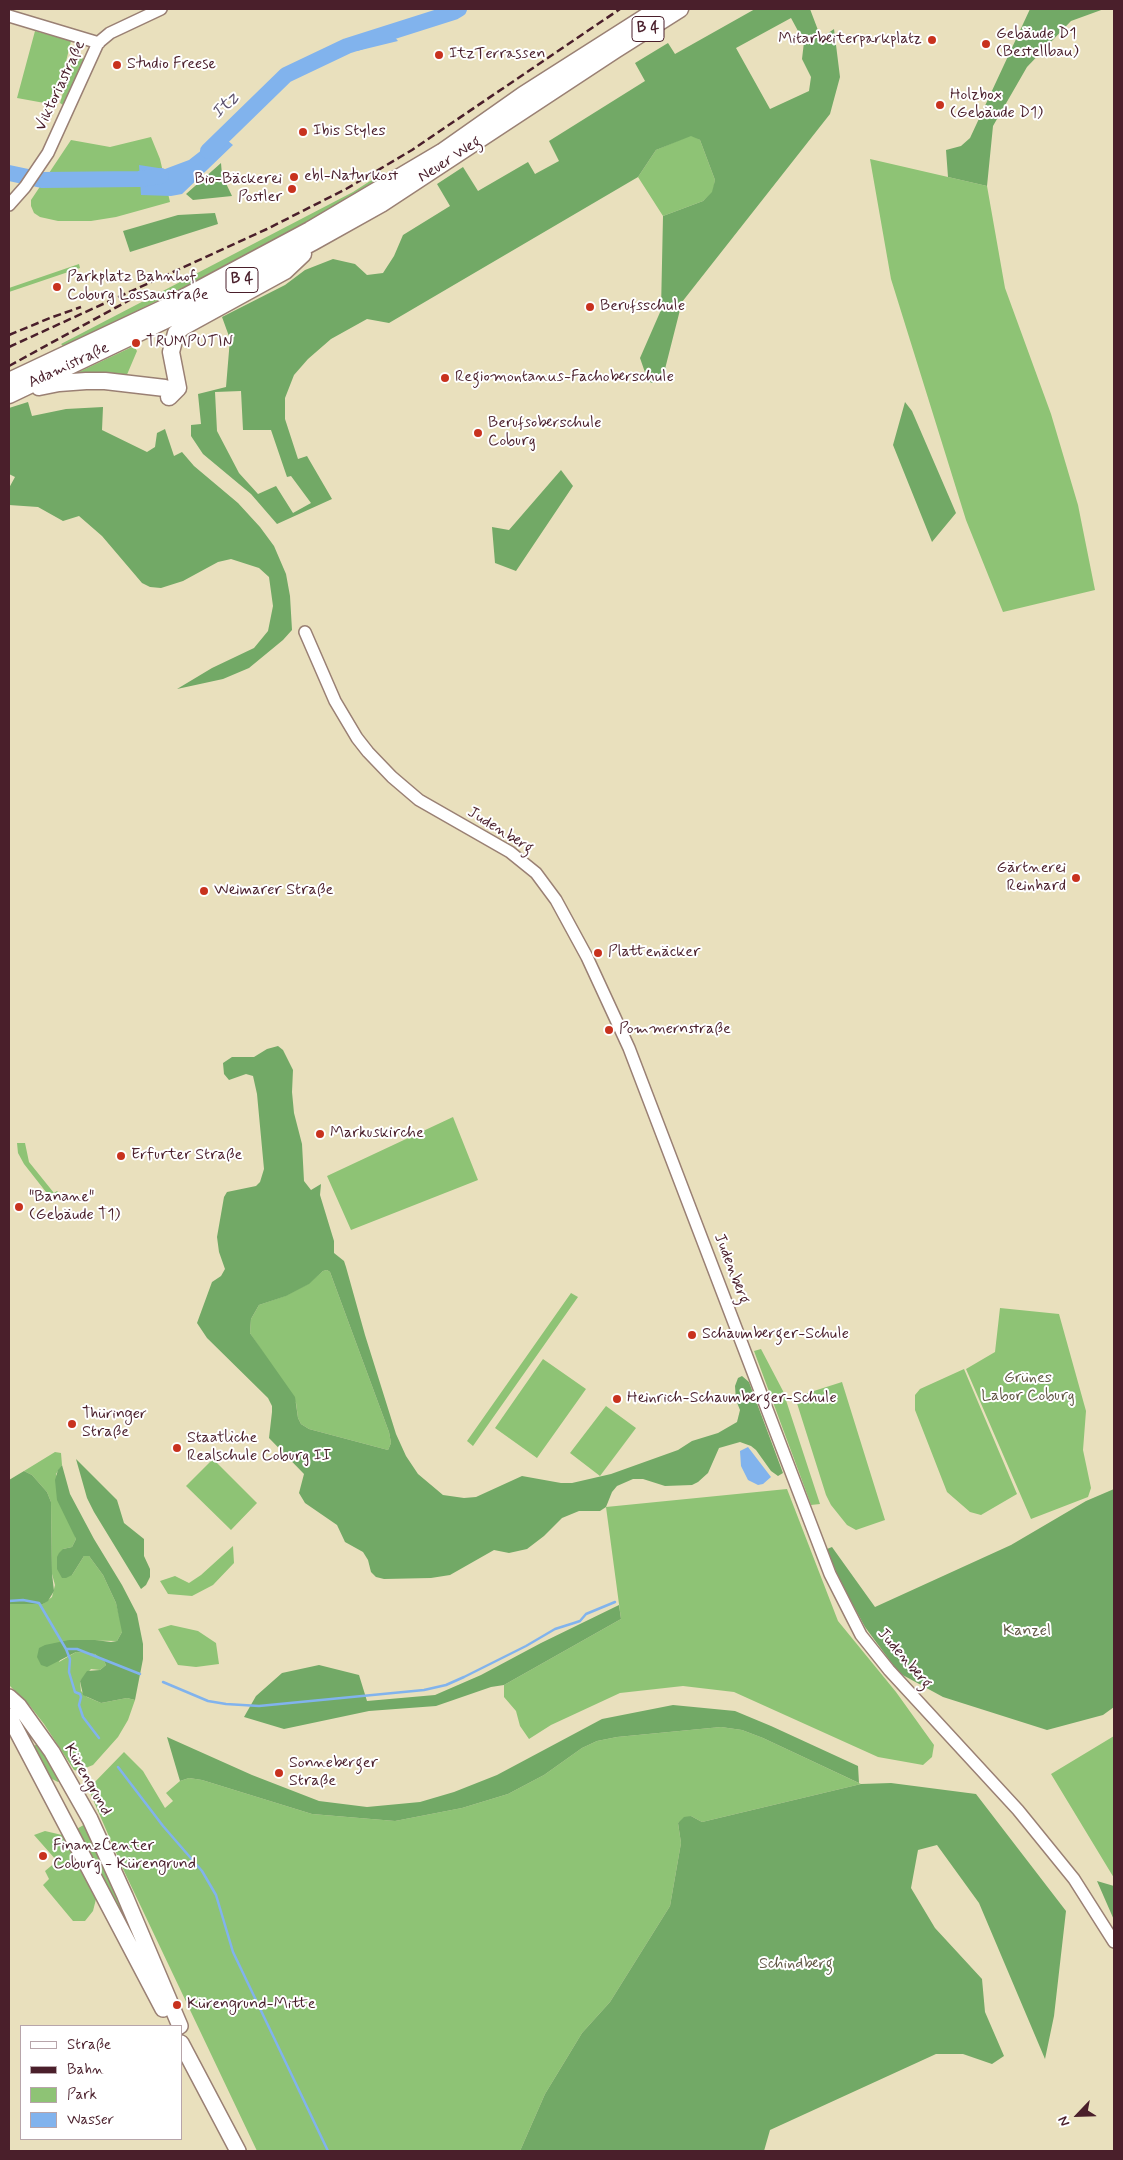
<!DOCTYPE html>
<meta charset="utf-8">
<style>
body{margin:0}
#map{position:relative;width:1123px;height:2160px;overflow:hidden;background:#e9e0bd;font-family:Mynerve,sans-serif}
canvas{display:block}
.frame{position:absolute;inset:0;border:10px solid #4a1f2b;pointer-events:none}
.legend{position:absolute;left:20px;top:2025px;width:162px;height:115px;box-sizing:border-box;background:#fff;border:1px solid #b7a5aa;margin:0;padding:6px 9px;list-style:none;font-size:15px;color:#4a1f2b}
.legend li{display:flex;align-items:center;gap:10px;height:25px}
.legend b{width:25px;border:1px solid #b7a5aa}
.north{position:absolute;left:1053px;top:2090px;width:50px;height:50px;-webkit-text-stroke:4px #fff;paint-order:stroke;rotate:246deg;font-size:14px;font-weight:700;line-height:20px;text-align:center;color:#4a1f2b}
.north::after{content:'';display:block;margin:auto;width:18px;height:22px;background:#4a1f2b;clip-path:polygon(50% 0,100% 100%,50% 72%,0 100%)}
</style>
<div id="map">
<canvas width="1123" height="2160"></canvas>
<div class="frame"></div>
<ul class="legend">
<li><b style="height:6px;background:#fff"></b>Straße</li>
<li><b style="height:6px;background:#4a1f2b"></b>Bahn</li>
<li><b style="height:14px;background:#8ec375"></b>Park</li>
<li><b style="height:14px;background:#81b3ed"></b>Wasser</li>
</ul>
<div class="north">N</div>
</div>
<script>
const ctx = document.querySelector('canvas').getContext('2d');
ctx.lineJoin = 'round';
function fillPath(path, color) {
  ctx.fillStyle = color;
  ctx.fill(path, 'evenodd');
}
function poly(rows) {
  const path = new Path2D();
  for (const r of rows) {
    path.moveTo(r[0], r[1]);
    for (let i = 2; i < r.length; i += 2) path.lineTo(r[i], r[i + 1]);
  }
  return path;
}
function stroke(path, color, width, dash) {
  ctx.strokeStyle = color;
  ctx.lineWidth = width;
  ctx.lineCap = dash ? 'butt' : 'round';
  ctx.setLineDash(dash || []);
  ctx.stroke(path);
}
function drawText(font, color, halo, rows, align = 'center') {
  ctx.font = font + ' Mynerve,sans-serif';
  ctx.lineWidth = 4;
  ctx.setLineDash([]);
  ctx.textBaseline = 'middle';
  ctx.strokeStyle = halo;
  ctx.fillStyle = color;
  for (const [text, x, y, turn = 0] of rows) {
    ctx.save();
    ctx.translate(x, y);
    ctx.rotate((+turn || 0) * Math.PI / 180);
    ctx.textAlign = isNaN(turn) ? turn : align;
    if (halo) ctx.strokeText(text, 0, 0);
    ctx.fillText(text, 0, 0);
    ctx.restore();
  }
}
fillPath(poly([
 [35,31,71,41,56,103,50,104,17,98],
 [77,56,84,59,63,105,60,103,73,58],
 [691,135,700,140,715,180,713,192,703,201,663,216,638,177,656,150],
 [151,137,160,159,170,202,116,217,91,221,58,221,40,217,34,213,31,206,31,200,71,140,110,147],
 [870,159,987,186,1005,288,1051,414,1078,505,1095,590,1003,612,966,520,891,279],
 [381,174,387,179,234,263,64,347,61,344,353,192],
 [79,264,80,268,9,292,9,288],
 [134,346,137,351,126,377,66,378],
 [453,1117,478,1180,351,1230,327,1176],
 [17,1143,25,1143,29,1162,54,1193,57,1191,66,1200,58,1199,46,1192,24,1164,18,1153],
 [327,1270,330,1272,389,1432,391,1443,388,1450,309,1429,301,1424,298,1418,296,1403,250,1333,251,1319,259,1305,285,1296,308,1284,323,1271],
 [571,1293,578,1297,473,1446,467,1441],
 [1000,1308,1059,1314,1086,1411,1083,1450,1091,1488,1088,1497,1031,1519,966,1369,995,1352],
 [761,1349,783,1391,820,1504,811,1505,800,1475,754,1351],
 [543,1359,586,1389,537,1458,495,1428],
 [964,1369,1017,1494,981,1515,970,1512,947,1492,915,1410,915,1395,920,1389],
 [842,1382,885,1520,856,1530,847,1525,831,1505,826,1495,795,1397],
 [606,1406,636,1428,600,1476,570,1453],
 [55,1452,61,1453,62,1465,56,1474,76,1539,72,1547,63,1549,72,1575,84,1556,89,1556,103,1575,116,1603,122,1627,122,1632,117,1641,69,1640,59,1662,76,1652,95,1654,104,1661,106,1665,100,1670,91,1669,80,1681,81,1691,87,1697,101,1703,127,1698,135,1700,128,1720,118,1737,93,1765,78,1771,74,1770,44,1724,30,1706,9,1685,9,1604,43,1604,52,1597,55,1585,52,1574,51,1502,47,1492,32,1475,24,1471],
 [213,1459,257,1503,231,1530,186,1486],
 [787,1489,838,1621,896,1692,934,1745,932,1757,923,1765,878,1757,734,1692,683,1686,620,1693,551,1725,529,1739,520,1726,516,1711,504,1697,504,1685,621,1619,606,1507],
 [233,1546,234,1563,213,1585,192,1596,168,1594,160,1581,175,1576,189,1583,201,1575],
 [171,1625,198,1631,216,1643,219,1664,196,1667,178,1665,158,1629],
 [721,1727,742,1730,763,1738,861,1784,702,1822,691,1816,678,1823,681,1843,670,1906,610,2002,582,2033,545,2094,520,2151,257,2151,124,1871,91,1795,91,1786,124,1752,143,1771,165,1808,173,1801,166,1793,180,1781,189,1778,202,1780,312,1814,395,1821,462,1808,508,1794,544,1775,582,1748,597,1741,617,1737],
 [1114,1736,1114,1878,1051,1774],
 [37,1744,41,1745,60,1781,58,1782,48,1777,34,1750,34,1746],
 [87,1823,158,1986,75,1830],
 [45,1831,62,1835,96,1899,93,1911,85,1921,73,1921,43,1885,49,1879,45,1871,57,1861,34,1835]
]), '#8ec375');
fillPath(poly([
 [755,9,810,9,821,38,834,29,840,77,830,114,682,302,665,369,656,380,652,383,648,381,640,358,661,310,663,216,703,201,712,192,715,180,700,140,691,136,656,150,638,177,389,323,367,319,331,339,308,359,294,375,285,398,285,419,298,459,307,456,332,499,277,524,251,494,203,454,191,436,191,425,201,424,198,394,226,387,230,339,222,317,285,285,305,270,333,259,355,264,367,275,383,273,394,256,403,235,450,206,437,184,463,167,478,191,528,162,535,174,559,161,549,141,645,81,635,63,668,43,675,54],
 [791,18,804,42,802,59,811,77,809,91,770,109,736,48],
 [241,391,243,430,271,430,287,477,291,476,311,503,293,513,276,486,258,494,239,473,217,431,215,392],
 [1030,9,1104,9,1071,21,1027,67,993,126,987,186,948,177,946,150,961,146,970,138],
 [221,163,222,175,232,196,193,200,186,194],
 [215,213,218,224,130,252,123,231,178,215],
 [28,402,32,416,66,409,103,407,102,430,147,452,155,447,157,433,165,429,174,456,182,452,194,466,238,503,260,527,274,546,286,574,290,596,292,630,283,640,249,668,223,679,177,689,212,668,254,648,268,631,273,606,269,577,259,568,231,559,218,562,183,581,161,588,150,587,142,583,102,536,79,516,63,521,38,507,9,505,9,488,15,477,9,474,9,408],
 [905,402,912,411,956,513,932,542,893,445],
 [561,470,573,486,516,571,495,563,492,527,509,530],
 [278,1046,283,1050,293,1070,292,1092,294,1113,302,1144,304,1181,311,1190,321,1184,320,1195,334,1241,334,1253,344,1261,346,1267,365,1335,396,1434,406,1456,418,1474,443,1495,464,1498,476,1497,522,1476,561,1483,572,1483,611,1474,678,1450,692,1441,718,1433,737,1422,740,1410,736,1400,735,1386,738,1378,742,1376,749,1382,783,1473,778,1476,771,1471,756,1450,751,1446,740,1442,719,1448,708,1473,698,1482,692,1485,665,1486,643,1479,633,1479,617,1486,612,1492,606,1507,600,1511,579,1511,562,1518,544,1536,527,1549,509,1553,494,1550,450,1575,431,1578,384,1579,376,1577,371,1572,368,1560,363,1552,345,1542,337,1525,305,1503,299,1493,304,1474,269,1438,272,1412,272,1406,268,1398,207,1338,197,1323,212,1282,221,1276,225,1269,219,1252,217,1237,224,1197,227,1192,256,1186,260,1182,264,1169,257,1094,253,1076,246,1074,229,1080,224,1074,223,1063,232,1057,254,1057,267,1049],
 [327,1270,330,1272,389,1432,391,1443,388,1450,309,1429,301,1424,298,1418,295,1397,250,1333,251,1319,259,1305,286,1296,309,1284,323,1271],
 [76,1459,117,1500,124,1523,144,1539,144,1556,150,1569,150,1577,146,1585,141,1589,94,1512,87,1498],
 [62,1465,70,1494,94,1539,122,1585,137,1614,143,1644,143,1659,135,1700,127,1698,101,1703,83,1695,80,1681,87,1671,100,1670,106,1665,104,1661,95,1654,76,1652,47,1667,41,1665,37,1657,39,1648,45,1645,69,1640,95,1640,111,1642,117,1641,122,1632,116,1603,103,1575,89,1556,84,1556,72,1575,66,1578,62,1578,57,1569,57,1557,59,1553,63,1549,72,1547,76,1539,57,1500,55,1480,58,1470],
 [24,1471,32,1475,47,1492,51,1502,52,1574,54,1591,48,1601,43,1604,9,1604,9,1480],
 [1114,1489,1114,1707,1103,1715,1047,1730,943,1697,899,1673,865,1627,839,1579,827,1549,832,1547,875,1607,1011,1545,1086,1501],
 [619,1605,621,1619,504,1685,491,1687,436,1706,369,1711,284,1729,244,1717,256,1696,282,1673,319,1665,359,1675,367,1701,435,1695,481,1675,541,1643],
 [673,1705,735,1711,771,1726,858,1766,859,1783,763,1738,742,1730,721,1727,617,1737,597,1741,582,1748,544,1775,508,1794,462,1808,395,1821,312,1814,202,1780,189,1778,180,1781,167,1737,252,1775,319,1801,367,1807,420,1802,454,1792,497,1775,602,1719],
 [891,1783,976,1794,1066,1911,1054,2016,1045,2059,979,1903,937,1845,918,1850,911,1888,935,1928,982,1979,985,2012,1004,2056,992,2064,963,2054,936,2054,770,2130,764,2151,520,2151,545,2094,582,2033,610,2002,670,1906,681,1843,678,1823,684,1817,691,1816,702,1822,861,1784],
 [1097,1881,1114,1886,1114,1920]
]), '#72a966');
fillPath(poly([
 [386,27,398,41,357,51,354,37],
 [221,135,233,145,182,194,171,196,141,195,139,165,165,169,189,160],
 [748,1447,771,1477,763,1484,758,1485,748,1480,741,1466,740,1451]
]), '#81b3ed');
stroke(poly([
 [9,1601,23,1600,39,1603,66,1649,70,1659,69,1672,75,1692,80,1694,81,1697,79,1705,83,1717,99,1738],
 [66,1649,77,1649,140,1674],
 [163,1682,208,1701,226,1704,259,1706,424,1690,446,1685,464,1677,526,1646,555,1629,574,1623,580,1621,586,1614,615,1602],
 [118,1767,163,1826,202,1871,216,1895,233,1952,328,2151]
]), '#81b3ed', 2.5);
stroke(poly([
 [208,151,286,75,347,46,454,12,459,9],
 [9,173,42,180,139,179,161,176]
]), '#81b3ed', 16);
const minor = poly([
 [9,16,99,43],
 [9,205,25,187,48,153,98,43,110,33,161,9],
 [305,632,335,701,357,738,368,752,392,777,419,800,510,852,536,873,556,900,587,957,629,1048,830,1574,861,1635,889,1670,1018,1810,1074,1879,1114,1942]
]);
const major = poly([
 [9,1697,19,1706,52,1752,90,1819,125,1896,180,2026],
 [9,1716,163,2009],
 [181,2043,238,2151]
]);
const highway = poly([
 [9,381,166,307,310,230,442,152,523,95,658,9],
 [39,387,59,383,86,381,105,381,165,388],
 [9,395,170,318,313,242,381,204,615,50,680,9],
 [169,397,178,388,171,352,176,333,183,327,285,271,303,254]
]);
stroke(minor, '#9a8074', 14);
stroke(major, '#9a8074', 18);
stroke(highway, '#9a8074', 19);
stroke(minor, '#fff', 11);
stroke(major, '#fff', 15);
stroke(highway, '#fff', 16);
stroke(poly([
 [9,335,50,318,81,307],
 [9,347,267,229,346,189,412,150,620,9],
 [9,366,146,291]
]), '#4a1f2b', 2.5, [8, 4]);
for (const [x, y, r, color] of [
 [932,40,5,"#c8321e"],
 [986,44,5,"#c8321e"],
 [439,55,5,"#c8321e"],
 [117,65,5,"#c8321e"],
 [940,105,5,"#c8321e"],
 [303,132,5,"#c8321e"],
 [294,177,5,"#c8321e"],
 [292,189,5,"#c8321e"],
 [57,287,5,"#c8321e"],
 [590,307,5,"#c8321e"],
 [136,343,5,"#c8321e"],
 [445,378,5,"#c8321e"],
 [478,433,5,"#c8321e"],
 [1076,878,5,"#c8321e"],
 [204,891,5,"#c8321e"],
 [598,953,5,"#c8321e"],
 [609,1030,5,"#c8321e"],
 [320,1134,5,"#c8321e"],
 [121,1156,5,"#c8321e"],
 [19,1207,5,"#c8321e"],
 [692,1335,5,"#c8321e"],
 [617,1399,5,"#c8321e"],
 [72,1424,5,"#c8321e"],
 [177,1448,5,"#c8321e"],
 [279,1773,5,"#c8321e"],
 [43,1856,5,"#c8321e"],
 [177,2005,5,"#c8321e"]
]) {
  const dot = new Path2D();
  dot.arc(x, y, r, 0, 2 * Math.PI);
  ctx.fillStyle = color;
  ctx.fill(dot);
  stroke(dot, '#fff', 2);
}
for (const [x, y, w] of [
 [648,29,32],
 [242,280,32]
]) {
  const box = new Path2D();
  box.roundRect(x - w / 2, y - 12.5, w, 25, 4);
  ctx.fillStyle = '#fff';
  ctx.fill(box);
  stroke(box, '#4a1f2b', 1);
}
drawText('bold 15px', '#4a1f2b', null, [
 ["B 4",648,29],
 ["B 4",242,280]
]);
drawText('16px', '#4a1f2b', '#fff', [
 ["Gebäude D1",996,35],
 ["(Bestellbau)",996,53],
 ["Mitarbeiterparkplatz",922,40,"right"],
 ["ItzTerrassen",449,55],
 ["Studio Freese",127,65],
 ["Holzbox",950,96],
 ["(Gebäude D1)",950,114],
 ["Ibis Styles",313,132],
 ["ebl-Naturkost",304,177],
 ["Bio-Bäckerei",282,180,"right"],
 ["Postler",282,198,"right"],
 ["Parkplatz Bahnhof",67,278],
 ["Coburg Lossaustraße",67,296],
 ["Berufsschule",600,307],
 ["TRUMPUTIN",146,343],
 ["Regiomontanus-Fachoberschule",455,378],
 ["Berufsoberschule",488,424],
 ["Coburg",488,442],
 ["Gärtnerei",1066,869,"right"],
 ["Reinhard",1066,887,"right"],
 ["Weimarer Straße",214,891],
 ["Plattenäcker",608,953],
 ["Pommernstraße",619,1030],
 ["Markuskirche",330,1134],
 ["Erfurter Straße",131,1156],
 ["\"Banane\"",29,1198],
 ["(Gebäude T1)",29,1216],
 ["Schaumberger-Schule",702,1335],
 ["Heinrich-Schaumberger-Schule",627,1399],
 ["Thüringer",82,1415],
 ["Straße",82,1433],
 ["Staatliche",187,1439],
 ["Realschule Coburg II",187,1457],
 ["Sonneberger",289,1764],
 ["Straße",289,1782],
 ["FinanzCenter",53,1847],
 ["Coburg - Kürengrund",53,1865],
 ["Kürengrund-Mitte",187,2005]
], 'left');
drawText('16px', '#4a1f2b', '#fff', [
 ["Viktoriastraße",61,86,-65],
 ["Neuer Weg",450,160,-33],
 ["Adamistraße",69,366,-25],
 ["Judenberg",500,831,32],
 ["Judenberg",731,1269,69],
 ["Judenberg",904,1659,49],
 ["Kürengrund",87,1780,60]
]);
drawText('16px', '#625845', '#fff', [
 ["Grünes",1028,1379],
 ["Labor Coburg",1028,1397],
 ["Kanzel",1027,1632],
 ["Schindberg",796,1965]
]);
drawText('italic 18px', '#5d536f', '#fff', [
 ["Itz",226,106,-44]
]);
</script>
